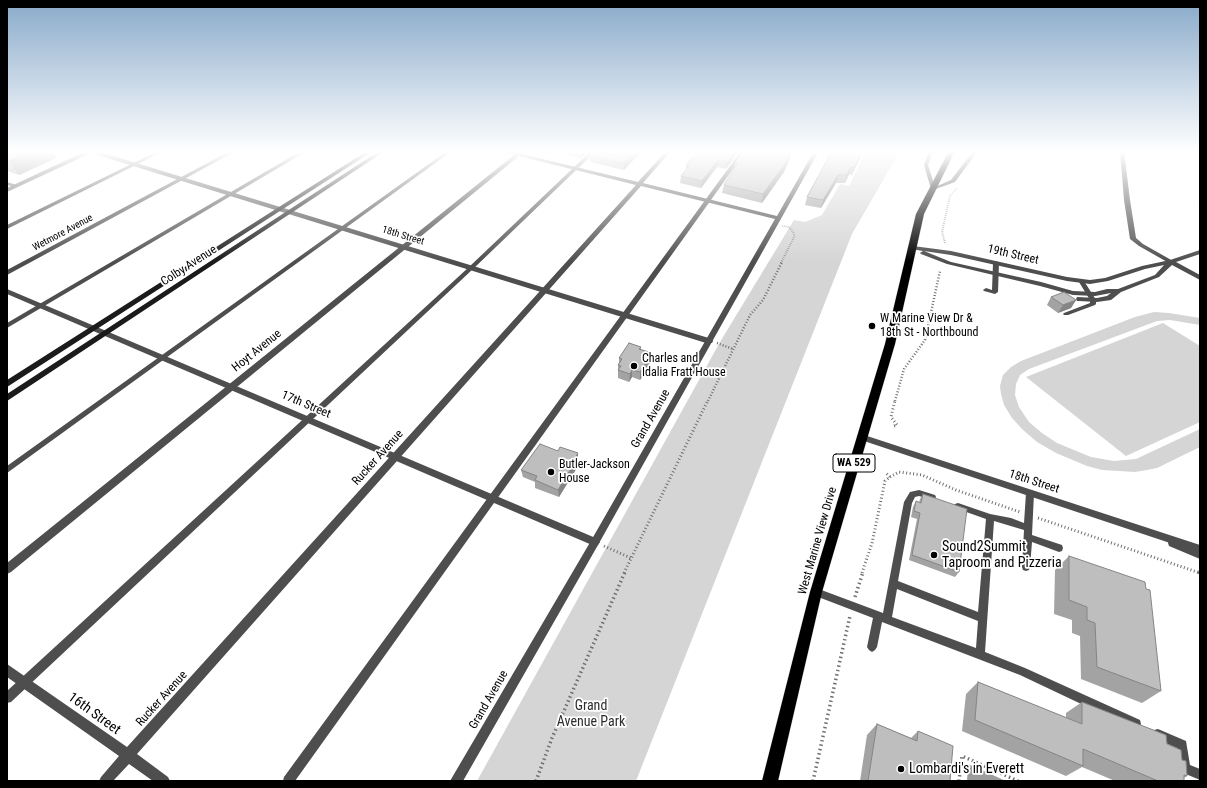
<!DOCTYPE html>
<style>
body{margin:0}
#map{position:relative;width:1207px;height:788px;overflow:hidden;background:#fff;font-family:"Roboto Condensed",sans-serif}
canvas{display:block}
.frame{position:absolute;inset:0;border:8px solid #000;pointer-events:none}
</style>
<div id="map">
<canvas width="1207" height="788"></canvas>
<div class="frame"></div>
</div>
<script>
const ctx = document.querySelector('canvas').getContext('2d');
ctx.lineJoin = 'round';
function fillPath(path, color) {
  ctx.fillStyle = color;
  ctx.fill(path, 'evenodd');
}
function poly(rows) {
  const path = new Path2D();
  for (const r of rows) {
    path.moveTo(r[0], r[1]);
    for (let i = 2; i < r.length; i += 2) path.lineTo(r[i], r[i + 1]);
  }
  return path;
}
function stroke(path, color, width, dash) {
  ctx.strokeStyle = color;
  ctx.lineWidth = width;
  ctx.lineCap = dash ? 'butt' : 'round';
  ctx.setLineDash(dash || []);
  ctx.stroke(path);
}
function drawText(font, color, halo, rows, align = 'center') {
  ctx.font = font + ' "Roboto Condensed",sans-serif';
  ctx.lineWidth = 3.5;
  ctx.setLineDash([]);
  ctx.textBaseline = 'middle';
  ctx.strokeStyle = halo;
  ctx.fillStyle = color;
  for (const [text, x, y, turn = 0] of rows) {
    ctx.save();
    ctx.translate(x, y);
    ctx.rotate((+turn || 0) * Math.PI / 180);
    ctx.textAlign = isNaN(turn) ? turn : align;
    if (halo) ctx.strokeText(text, 0, 0);
    ctx.fillText(text, 0, 0);
    ctx.restore();
  }
}
fillPath(poly([
 [866,151,900,151,852,234,636,781,477,781,720,342,794,220,805,222,822,215,840,184,849,186],
 [1154,312,1169,313,1200,318,1200,325,1170,320,1157,321,1029,369,1020,375,1016,384,1015,395,1019,407,1029,422,1042,433,1057,443,1091,457,1114,461,1136,459,1200,429,1200,447,1157,468,1147,470,1135,472,1102,470,1087,466,1056,453,1037,442,1022,429,1012,418,1004,405,1001,394,1000,386,1003,375,1011,367,1021,361,1135,317],
 [1163,323,1200,346,1200,422,1126,456,1026,377]
]), '#d5d5d5');
fillPath(poly([
 [968,764,1006,781,967,781]
]), '#9c9c9c');
const primary = poly([
 [949,151,955,151,924,214,895,344,822,592,778,781,762,781,810,592,885,344,916,214,949,151]
]);
stroke(primary, '#dbdbdb', 1);
stroke(poly([
 [945,243,942,232,950,196,957,188],
 [781,263,795,235,789,227,782,226]
]), '#707070', 2, [0.5, 1.5]);
stroke(poly([
 [717,343,733,349],
 [708,401,750,315,763,300,782,262],
 [895,401,904,369,925,340,940,271]
]), '#707070', 2.5, [1, 2]);
stroke(poly([
 [894,426,897,425,891,417,895,400],
 [890,477,899,472,922,475,956,490,1020,512],
 [1038,518,1200,573],
 [604,546,631,558],
 [624,573,708,400],
 [862,573,872,543,885,481,890,477,886,473]
]), '#707070', 3, [1, 2.5]);
stroke(poly([
 [1198,572,1200,573],
 [855,597,863,572],
 [536,781,552,738,625,572],
 [813,781,850,616],
 [959,781,962,756,1018,781]
]), '#707070', 3.5, [1.5, 3]);
fillPath(poly([
 [158,151,164,151,7,229,7,225,158,151],
 [301,151,307,151,7,328,7,323,301,151],
 [447,151,452,151,7,473,7,466,447,151],
 [591,151,596,151,473,269,11,702,7,703,7,691,469,267,591,151],
 [741,151,746,151,295,781,283,781,284,777,741,151],
 [929,151,933,151,928,165,935,187,951,180,973,151,978,151,955,182,933,190,931,189,924,165,929,151],
 [1120,151,1124,151,1130,200,1136,238,1143,244,1173,261,1173,263,1169,263,1139,246,1130,239,1124,200,1120,151],
 [7,182,17,185,17,186,15,187,7,185,7,182],
 [996,261,999,263,998,292,995,294,984,291,983,290,986,288,992,290,993,263,996,261],
 [1082,280,1084,281,1096,300,1096,304,1095,305,1068,315,1064,315,1063,314,1064,313,1090,303,1090,300,1079,282,1082,280],
 [919,490,935,495,936,497,935,499,932,500,919,496,915,497,912,503,898,581,978,612,986,519,955,508,954,506,955,504,958,503,990,514,1011,518,1024,523,1026,493,1027,491,1030,490,1033,491,1034,493,1032,535,1062,545,1063,548,1062,551,1059,552,1032,542,1030,567,1029,570,1026,571,1023,570,1022,567,1024,530,994,521,985,652,1025,668,1140,720,1141,724,1140,728,1136,729,1132,728,1020,675,882,622,877,647,875,650,872,652,869,650,867,647,873,618,813,595,811,592,813,589,816,588,883,613,904,502,910,492,919,490],
 [897,589,978,621,976,648,892,617,897,589],
 [1172,539,1200,551,1200,559,1169,546,1168,543,1169,540,1172,539],
 [1158,729,1186,741,1190,765,1200,769,1200,780,1181,772,1180,768,1177,748,1154,738,1153,734,1154,730,1158,729]
]), '#4e4e4e');
fillPath(poly([
 [86,151,97,151,712,339,713,341,712,343,706,343,91,153,7,192,7,188,86,151],
 [913,246,951,251,1067,277,1090,280,1105,278,1142,266,1170,260,1200,250,1200,254,1176,262,1200,275,1200,280,1172,265,1159,277,1121,292,1111,300,1097,302,1079,301,1077,301,1076,299,1077,297,1097,298,1107,296,1111,293,1095,296,1073,295,1040,286,947,264,921,254,920,253,923,251,911,249,910,248,913,246],
 [924,251,951,255,1067,281,1090,284,1108,281,1145,269,1164,265,1155,275,1118,289,1107,289,1095,292,1073,291,1041,282,951,262,924,251],
 [7,289,598,539,600,542,598,545,595,546,592,545,7,294,7,289],
 [861,434,1200,545,1200,553,858,439,857,437,858,435,861,434]
]), '#4e4e4e');
fillPath(poly([
 [230,151,236,151,7,275,7,270,230,151],
 [503,151,517,152,524,151,522,154,638,182,666,151,671,151,643,183,777,216,814,151,819,151,598,545,463,781,450,781,592,539,775,219,641,186,137,754,168,777,170,781,153,781,129,764,113,781,99,781,101,777,119,756,7,677,7,664,127,747,636,185,519,156,11,572,7,574,7,563,514,155,503,151]
]), '#4e4e4e');
fillPath(poly([
 [367,151,373,151,7,387,7,380,367,151],
 [379,151,385,151,7,401,7,394,379,151]
]), '#1b1b1b');
fillPath(primary, '#000');
fillPath(poly([
 [7,151,55,153,54,154,56,158,19,175,7,171],
 [548,151,589,151,581,158],
 [591,151,642,151,624,170,590,162,590,160,589,160,589,153],
 [698,151,739,151,726,169,717,167,701,188,680,183,681,176,686,170,686,165],
 [792,151,790,158,784,172,762,203,722,193,724,185,734,170,735,163],
 [832,151,863,151,852,175,849,174,845,183,836,183,821,208,805,205,807,197],
 [1051,297,1076,300,1071,308,1058,313,1047,305],
 [641,347,641,349,652,360,640,380,632,377,629,382,618,378,618,365,619,363,619,358],
 [578,453,578,466,559,497,535,488,535,482,523,477,521,470],
 [923,494,959,572,955,577,909,560,917,519,911,517,913,507,916,501,919,503,920,499],
 [1069,556,1161,691,1142,703,1081,679,1080,636,1072,633,1072,620,1054,614,1055,570],
 [978,682,1066,718,1066,713,1082,702,1167,744,1182,760,1187,776,1184,778,1184,781,1115,781,1082,767,1066,776,962,731,966,694],
 [877,724,911,738,918,731,950,781,860,781,867,735]
]), '#a3a3a3');
fillPath(poly([
 [31,151,53,151,56,158,19,175,9,161],
 [581,151,589,151,581,158],
 [635,151,642,151,624,170,624,163],
 [735,151,739,151,726,169,727,162],
 [789,151,792,151,790,158,784,172,762,203,763,194],
 [862,151,863,151,852,175,855,167],
 [718,160,717,167,701,188,702,181],
 [851,167,849,174,845,183,847,175],
 [838,175,836,183,821,208,823,200],
 [1076,300,1071,308,1058,313,1063,305],
 [652,353,652,360,640,380,640,372],
 [632,370,632,377,629,382,630,374],
 [578,453,578,466,559,497,558,490]
]), '#858585');
const building = poly([
 [7,151,31,151,9,161,7,160,7,151],
 [591,151,635,151,624,163,590,155,591,154,589,153,591,151],
 [698,151,735,151,727,162,718,160,702,181,681,176,689,166,686,165,698,151],
 [743,151,791,151,785,164,763,194,724,185,738,163,735,163,743,151],
 [832,151,862,151,855,167,851,167,847,175,838,175,823,200,807,197,832,151],
 [1064,292,1076,300,1063,305,1051,297,1064,292],
 [629,343,641,347,639,349,652,353,640,372,632,370,630,374,618,370,621,366,618,365,622,359,619,358,629,343],
 [540,444,558,451,560,447,578,453,575,458,577,459,558,490,535,480,537,476,521,470,540,444],
 [923,494,967,509,959,572,912,555,920,513,914,511,916,501,921,503,923,494],
 [1069,556,1145,582,1146,589,1150,590,1161,691,1097,667,1095,623,1087,620,1087,607,1069,600,1069,556],
 [978,682,1082,724,1082,702,1166,735,1167,744,1181,750,1182,760,1186,761,1187,776,1184,775,1184,781,1158,781,1083,749,1083,766,975,720,978,682],
 [877,724,917,741,918,731,953,746,950,781,868,781,877,724]
]);
fillPath(building, '#bebebe');
stroke(building, '#858585', 1);
const sky = ctx.createLinearGradient(0, 0, 0, 262);
sky.addColorStop(0, '#89aaca');
sky.addColorStop(0.58, '#fff');
sky.addColorStop(1, '#ffffff00');
ctx.fillStyle = sky;
ctx.fillRect(0, 0, 1207, 262);
for (const [x, y, r, color] of [
 [872,326,4,"#000"],
 [634,366,4,"#000"],
 [551,472,4,"#000"],
 [934,555,4,"#000"],
 [901,769,4,"#000"]
]) {
  const dot = new Path2D();
  dot.arc(x, y, r, 0, 2 * Math.PI);
  ctx.fillStyle = color;
  ctx.fill(dot);
  stroke(dot, '#fff', 1.5);
}
drawText('10px', '#000', '#fff', [
 ["Wetmore Avenue",63,233,-28],
 ["18th Street",403,236,17]
]);
for (const [x, y, w] of [
 [854,463,42]
]) {
  const box = new Path2D();
  box.roundRect(x - w / 2, y - 9, w, 18, 3);
  ctx.fillStyle = '#fff';
  ctx.fill(box);
  stroke(box, '#000', 1);
}
drawText('bold 11px', '#000', null, [
 ["WA 529",854,463]
]);
drawText('12px', '#000', '#fff', [
 ["19th Street",1013,255,13],
 ["Colby Avenue",189,266,-33],
 ["Hoyt Avenue",257,351,-39],
 ["17th Street",306,405,23],
 ["Grand Avenue",651,419,-60],
 ["Rucker Avenue",378,458,-48],
 ["18th Street",1034,482,18],
 ["West Marine View Drive",818,541,-74],
 ["Rucker Avenue",162,699,-48],
 ["Grand Avenue",489,700,-60]
]);
drawText('12px', '#000', '#fff', [
 ["W Marine View Dr &",880,319],
 ["18th St - Northbound",880,333],
 ["Charles and",642,359],
 ["Idalia Fratt House",642,373],
 ["Butler-Jackson",559,465],
 ["House",559,479]
], 'left');
drawText('14px', '#000', '#fff', [
 ["Sound2Summit",942,547],
 ["Taproom and Pizzeria",942,563],
 ["Lombardi's in Everett",909,769]
], 'left');
drawText('14px', '#2c2c2c', '#fff', [
 ["Grand",591,706],
 ["Avenue Park",591,722]
]);
drawText('14px', '#000', '#fff', [
 ["16th Street",94,714,36]
]);
</script>
